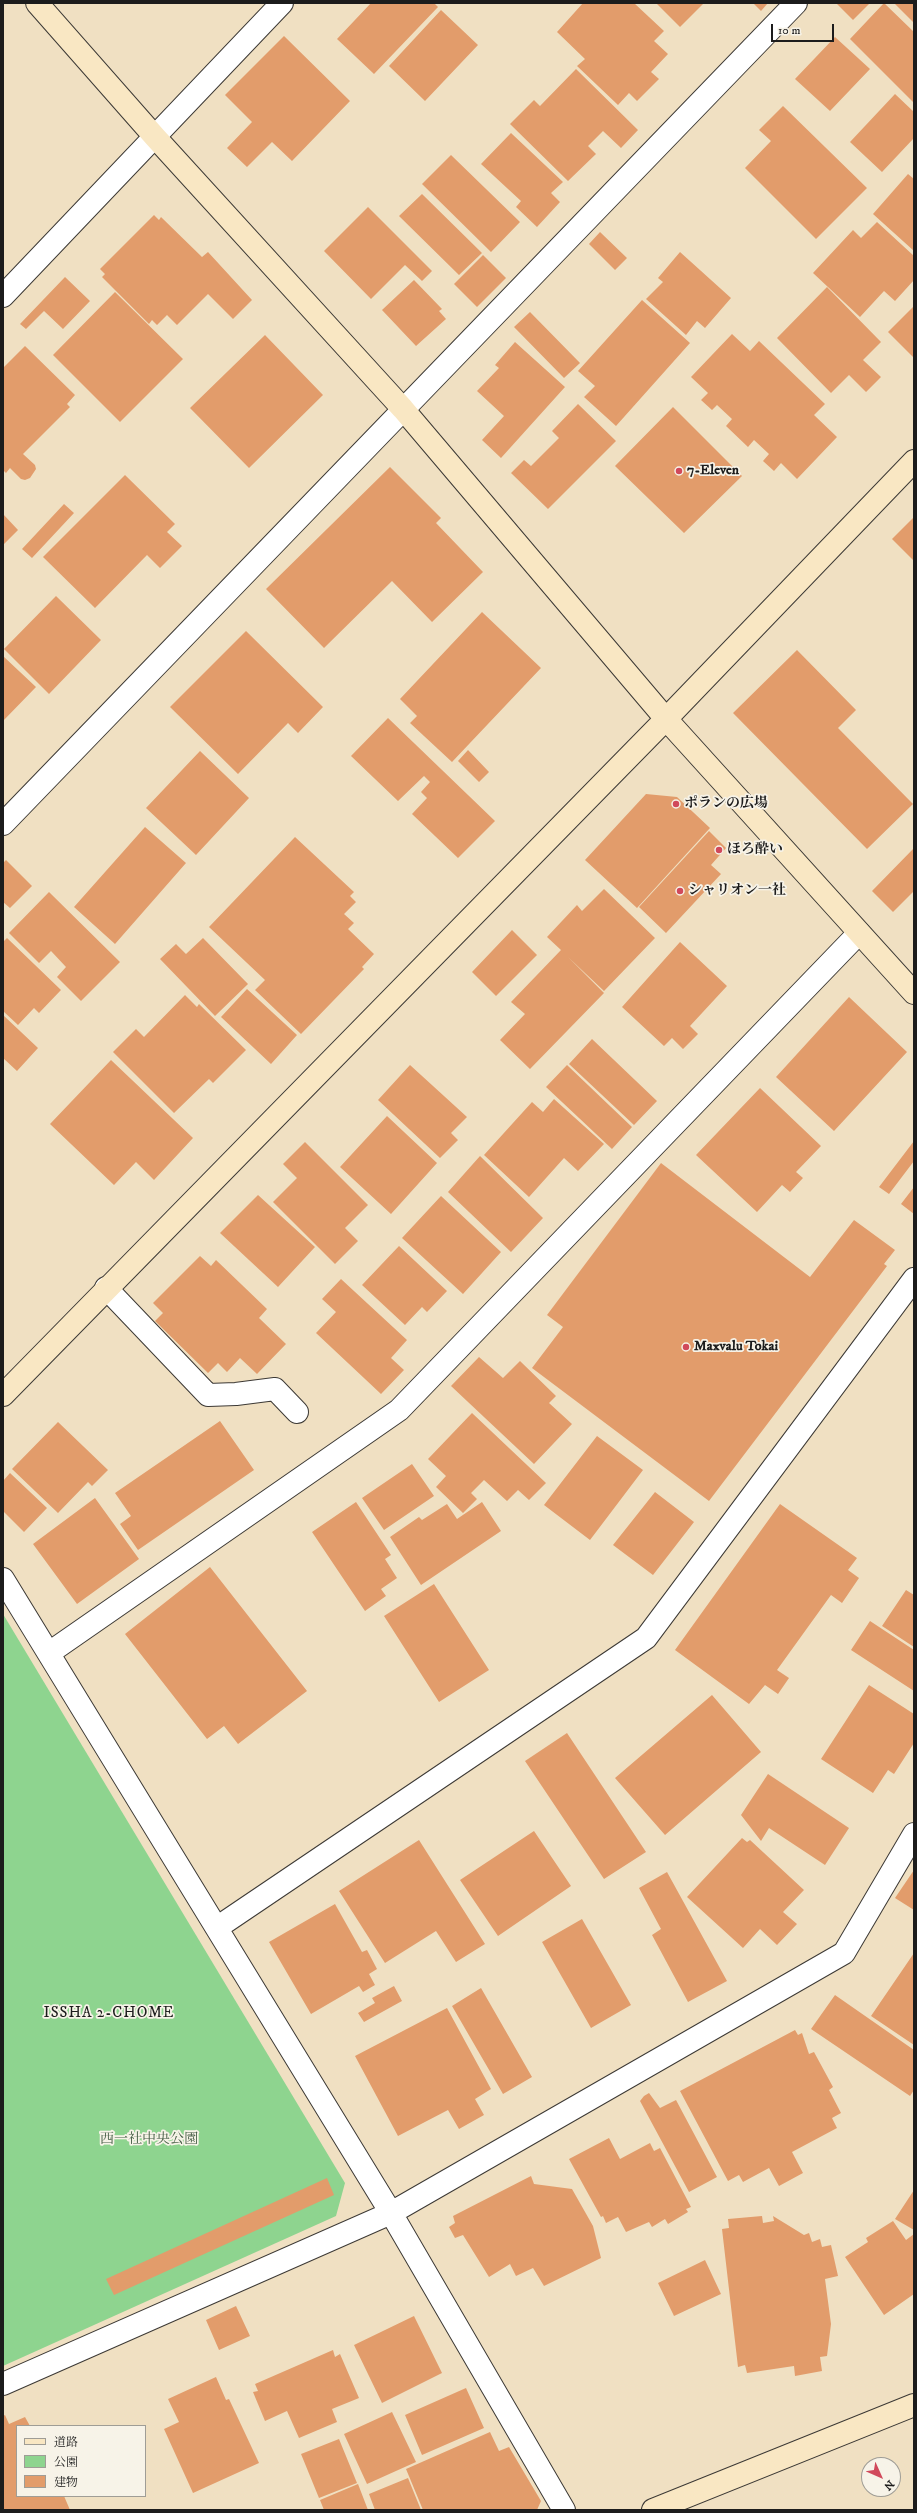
<!DOCTYPE html>
<meta charset="utf-8">
<style>
body{margin:0}
#map{position:relative;width:917px;height:2513px;overflow:hidden;background:#f0e0c2;font-family:"IM FELL DW Pica","Noto Serif JP",serif}
canvas{display:block}
.frame{position:absolute;inset:0;border:4px solid #1c1c1c;pointer-events:none}
.legend{position:absolute;left:16px;top:2425px;width:130px;height:72px;box-sizing:border-box;background:#f7f3e8;border:1px solid #9f9d96;margin:0;padding:5px 7px;list-style:none;font-size:12px;color:#1c1c1c}
.legend li{display:flex;align-items:center;gap:8px;height:20px}
.legend b{width:20px;border:1px solid #9f9d96}
.north{position:absolute;left:861px;top:2457px;width:40px;height:40px;box-sizing:border-box;background:#f7f3e8;border:1px solid #9f9d96;border-radius:50%;rotate:135deg;font-size:11px;font-weight:700;line-height:16px;text-align:center;color:#1c1c1c}
.north::after{content:'';display:block;margin:auto;width:14px;height:18px;background:#d1495b;clip-path:polygon(50% 0,100% 100%,50% 72%,0 100%)}
.scale{position:absolute;left:771px;top:24px;width:63px;height:18px;box-sizing:border-box;border:2px solid #1c1c1c;border-top:0;padding-left:5px;font-size:12px;line-height:14px;white-space:nowrap;color:#1c1c1c;-webkit-text-stroke:3px #f7f3e8;paint-order:stroke}
</style>
<div id="map">
<canvas width="917" height="2513"></canvas>
<div class="frame"></div>
<ul class="legend">
<li><b style="height:5px;background:#f9e7c3"></b>道路</li>
<li><b style="height:11px;background:#8ed48f"></b>公園</li>
<li><b style="height:11px;background:#e29c6b"></b>建物</li>
</ul>
<div class="north">N</div>
<div class="scale">10 m</div>
</div>
<script>
const ctx = document.querySelector('canvas').getContext('2d');
ctx.lineJoin = 'round';
function fillPath(path, color) {
  ctx.fillStyle = color;
  ctx.fill(path, 'evenodd');
}
function poly(rows) {
  const path = new Path2D();
  for (const r of rows) {
    path.moveTo(r[0], r[1]);
    for (let i = 2; i < r.length; i += 2) path.lineTo(r[i], r[i + 1]);
  }
  return path;
}
function stroke(path, color, width, dash) {
  ctx.strokeStyle = color;
  ctx.lineWidth = width;
  ctx.lineCap = dash ? 'butt' : 'round';
  ctx.setLineDash(dash || []);
  ctx.stroke(path);
}
function drawText(font, color, halo, rows, align = 'center') {
  ctx.font = font + ' "IM FELL DW Pica","Noto Serif JP",serif';
  ctx.lineWidth = 3.5;
  ctx.setLineDash([]);
  ctx.textBaseline = 'middle';
  ctx.strokeStyle = halo;
  ctx.fillStyle = color;
  for (const [text, x, y, turn = 0] of rows) {
    ctx.save();
    ctx.translate(x, y);
    ctx.rotate((+turn || 0) * Math.PI / 180);
    ctx.textAlign = isNaN(turn) ? turn : align;
    if (halo) ctx.strokeText(text, 0, 0);
    ctx.fillText(text, 0, 0);
    ctx.restore();
  }
}
fillPath(poly([
 [3,1614,345,2183,336,2216,3,2366]
]), '#8ed48f');
fillPath(poly([
 [371,3,434,3,438,7,374,74,337,39],
 [583,3,634,3,664,31,654,41,668,54,651,72,659,79,637,101,629,93,618,105,577,66,585,59,557,32],
 [656,3,704,3,680,27],
 [753,3,768,3,761,11],
 [836,3,870,3,853,20],
 [884,3,914,32,914,103,850,39],
 [894,3,914,3,914,23],
 [441,10,478,45,425,101,389,66],
 [284,36,350,101,292,161,272,142,247,167,227,148,252,122,225,95],
 [835,37,870,69,830,111,795,79],
 [576,69,638,130,621,148,603,131,588,146,596,154,568,181,510,124,534,100,540,106],
 [895,94,914,112,914,138,882,172,850,142],
 [783,106,867,188,816,239,745,168,771,141,759,130],
 [511,133,563,182,551,193,560,202,537,227,516,207,521,201,481,164],
 [451,155,520,222,491,252,422,184],
 [908,174,914,179,914,251,873,214],
 [422,194,482,253,459,275,399,216],
 [368,207,432,271,422,281,405,265,371,299,324,251],
 [154,215,159,220,161,217,202,257,208,252,252,300,233,319,208,294,177,325,167,315,157,325,152,320,149,324,102,277,105,274,100,269],
 [877,222,914,256,914,280,895,301,884,291,860,317,813,273,853,230,861,238],
 [600,232,627,258,615,270,589,244],
 [680,252,731,298,705,328,697,321,686,335,646,299,663,282,658,278],
 [483,255,506,278,477,307,454,284],
 [65,277,90,301,63,329,44,311,26,329,20,324],
 [414,280,442,309,439,311,446,319,416,346,382,310],
 [827,287,881,342,863,360,881,377,866,392,849,375,831,393,777,338],
 [115,292,183,359,120,422,53,355],
 [642,300,690,343,616,426,584,397,595,386,578,371],
 [914,306,914,358,888,332],
 [530,312,580,363,564,378,514,327],
 [732,334,750,351,759,341,825,404,814,415,837,437,797,479,781,463,774,471,763,461,769,454,754,440,748,447,726,426,732,419,717,405,712,410,701,400,708,393,691,377],
 [265,335,323,395,249,468,190,408],
 [515,342,565,387,501,458,482,440,504,416,477,391,499,368,495,365],
 [25,346,75,395,67,404,70,407,23,454,35,465,36,469,30,478,25,480,21,479,10,468,6,473,3,470,3,368],
 [578,404,616,441,548,509,511,473,524,460,531,466,559,438,552,431],
 [673,407,742,476,684,533,615,466],
 [390,467,441,518,436,523,483,572,432,622,392,581,324,648,266,589],
 [125,475,175,524,167,532,182,546,160,568,147,555,95,608,43,557],
 [64,504,74,513,32,558,22,549],
 [3,514,18,530,3,545],
 [914,517,914,561,892,539],
 [56,596,101,640,49,694,4,649],
 [482,612,541,668,452,762,410,723,417,716,400,699],
 [246,631,323,707,298,733,288,723,238,774,170,707],
 [797,650,856,710,838,728,913,804,867,849,733,713],
 [3,656,36,687,3,721],
 [388,718,495,821,458,858,412,814,427,798,421,792,430,782,424,776,398,801,351,756],
 [468,750,489,772,479,782,458,761],
 [200,751,249,798,196,855,146,808],
 [646,794,677,797,710,828,637,908,585,860],
 [145,827,186,863,115,944,74,907],
 [709,831,726,848,711,865,721,874,666,933,639,907],
 [295,837,354,892,350,896,356,902,344,914,354,923,348,929,374,954,362,967,364,969,301,1034,255,990,265,980,209,927],
 [914,848,914,891,893,912,872,891],
 [6,860,32,886,10,908,3,902,3,863],
 [604,889,655,938,604,991,568,957,604,993,530,1069,500,1040,525,1014,511,1002,561,950,547,937,577,905,582,911],
 [49,892,120,962,81,1001,57,977,66,967,51,951,39,963,9,933],
 [512,930,537,955,496,996,472,972],
 [7,938,61,990,39,1013,34,1008,18,1025,3,1011,3,942],
 [203,938,248,984,215,1016,160,959,176,944,186,954],
 [680,942,727,986,690,1026,698,1034,683,1049,672,1038,664,1046,622,1007],
 [247,989,297,1035,271,1064,221,1017],
 [185,995,197,1007,199,1004,246,1050,213,1083,209,1079,174,1113,113,1052,136,1029,144,1037],
 [849,997,907,1052,834,1131,776,1077],
 [3,1015,38,1048,17,1071,3,1058],
 [592,1039,657,1101,634,1125,569,1064],
 [111,1060,193,1138,154,1180,136,1162,114,1185,50,1124],
 [410,1065,467,1117,451,1133,458,1140,440,1158,378,1100],
 [567,1065,632,1127,612,1149,546,1087],
 [760,1088,821,1146,796,1172,803,1178,790,1192,782,1185,757,1212,696,1155],
 [554,1099,604,1144,578,1171,564,1158,529,1197,484,1155,532,1102,543,1112],
 [387,1116,437,1163,391,1214,340,1167],
 [914,1141,914,1161,889,1194,879,1187],
 [305,1142,368,1205,345,1228,358,1241,335,1264,273,1202,297,1178,283,1164],
 [480,1156,543,1218,511,1252,448,1192],
 [661,1163,810,1277,854,1220,895,1250,884,1264,887,1266,709,1501,532,1368,563,1327,547,1315],
 [914,1187,914,1214,901,1204],
 [258,1195,315,1247,278,1287,220,1233],
 [441,1196,501,1252,463,1294,402,1238],
 [399,1246,447,1291,427,1312,422,1307,405,1325,362,1285],
 [200,1256,211,1266,216,1260,267,1309,259,1318,286,1344,257,1374,240,1358,227,1372,218,1363,208,1373,155,1321,163,1313,153,1303],
 [341,1279,407,1340,391,1358,404,1370,381,1394,316,1333,336,1312,322,1299],
 [479,1357,503,1378,520,1361,556,1396,549,1403,572,1424,534,1464,451,1386],
 [472,1413,546,1483,529,1500,518,1490,507,1501,484,1480,471,1493,477,1499,463,1513,436,1487,446,1476,428,1459],
 [220,1421,254,1470,138,1550,120,1524,131,1516,115,1493],
 [58,1422,108,1470,92,1486,88,1482,58,1513,12,1469],
 [597,1436,643,1470,590,1540,544,1505],
 [412,1464,434,1496,384,1530,362,1498],
 [10,1473,47,1508,24,1532,3,1511,3,1481],
 [655,1492,694,1522,653,1575,613,1545],
 [95,1498,139,1559,77,1604,33,1544],
 [356,1502,391,1555,385,1559,397,1578,381,1589,386,1596,365,1611,312,1532],
 [482,1502,501,1531,421,1585,390,1537,419,1517,422,1520,447,1504,457,1519],
 [780,1504,857,1558,848,1570,859,1578,842,1603,831,1595,777,1670,789,1678,778,1694,765,1685,749,1704,675,1650],
 [210,1567,307,1691,238,1744,224,1726,207,1739,125,1634],
 [434,1584,489,1670,439,1702,384,1616],
 [906,1590,914,1595,914,1647,882,1626],
 [870,1621,914,1650,914,1691,851,1650],
 [869,1685,914,1714,914,1743,894,1774,888,1770,873,1793,821,1759],
 [712,1695,761,1752,665,1835,615,1778],
 [567,1733,646,1852,604,1879,525,1761],
 [768,1774,849,1828,825,1865,769,1828,761,1841,741,1815],
 [534,1831,571,1886,498,1936,460,1880],
 [742,1838,747,1842,750,1840,804,1890,783,1912,797,1924,777,1945,760,1929,743,1948,687,1897],
 [419,1840,485,1944,456,1962,436,1931,385,1963,339,1891],
 [914,1870,914,1910,895,1898],
 [667,1872,727,1981,688,2002,652,1935,661,1929,639,1888],
 [335,1904,362,1952,367,1950,377,1969,369,1974,375,1985,363,1992,359,1986,311,2014,269,1942],
 [582,1919,631,2005,591,2028,542,1942],
 [914,1953,914,2045,871,2016],
 [394,1986,402,2001,364,2022,358,2013,375,2003,372,1998],
 [481,1988,532,2077,503,2094,452,2006],
 [835,1995,914,2050,914,2090,910,2096,811,2029],
 [447,2008,491,2089,475,2099,484,2115,459,2129,448,2110,398,2136,355,2056],
 [795,2030,798,2035,802,2033,809,2054,814,2052,833,2087,829,2090,841,2113,832,2118,837,2128,792,2152,803,2173,779,2186,769,2168,743,2182,739,2175,728,2181,680,2091],
 [649,2093,660,2108,676,2100,717,2177,689,2192,640,2101,644,2096],
 [609,2138,620,2159,650,2143,654,2151,660,2148,691,2207,686,2209,688,2212,668,2224,665,2219,652,2227,649,2222,626,2232,618,2217,606,2223,603,2216,601,2217,569,2159],
 [531,2176,534,2184,572,2189,593,2226,601,2258,544,2286,533,2268,516,2276,510,2264,489,2277,463,2235,455,2238,449,2227,455,2223,453,2216],
 [327,2178,334,2195,114,2295,106,2279],
 [914,2190,914,2230,895,2219],
 [762,2216,763,2223,774,2221,773,2216,804,2235,809,2233,812,2242,820,2239,822,2247,831,2245,838,2276,825,2279,831,2324,827,2356,820,2357,822,2371,795,2376,794,2366,747,2373,745,2365,738,2367,722,2229,729,2228,728,2219],
 [893,2221,906,2240,914,2234,914,2294,884,2315,845,2257,868,2242,866,2238],
 [705,2260,721,2294,674,2316,658,2283],
 [236,2306,250,2336,219,2350,206,2320],
 [414,2316,442,2373,382,2403,354,2345],
 [333,2350,335,2357,340,2354,359,2398,332,2409,337,2422,299,2438,287,2411,265,2421,253,2392,258,2391,255,2384],
 [216,2377,226,2400,229,2399,259,2463,193,2493,164,2429,179,2422,168,2399],
 [466,2388,484,2428,422,2455,405,2415],
 [392,2412,416,2462,367,2484,344,2434],
 [5,2415,9,2424,25,2417,30,2426,17,2426,17,2496,64,2496,70,2510,3,2510,3,2416],
 [490,2432,499,2451,509,2447,541,2501,537,2510,423,2510,406,2469],
 [339,2439,357,2483,319,2498,301,2454],
 [408,2478,421,2510,375,2510,369,2494],
 [358,2484,368,2510,324,2510,320,2500]
]), '#e29c6b');
const lane = poly([
 [106,1288,208,1395,236,1394,275,1389,297,1412]
]);
const street = poly([
 [3,296,282,3],
 [3,824,796,3],
 [3,1579,391,2213,564,2510],
 [49,1653,399,1410,859,933],
 [218,1927,646,1638,914,1279],
 [3,2384,391,2213,844,1953,914,1834]
]);
const secondary = poly([
 [37,3,155,137,403,409,666,719,914,993],
 [3,1395,666,719,914,461],
 [653,2510,914,2405]
]);
stroke(lane, '#3c3935', 24);
stroke(street, '#3c3935', 24);
stroke(secondary, '#3c3935', 24);
stroke(lane, '#fff', 22);
stroke(street, '#fff', 22);
stroke(secondary, '#f9e7c3', 22);
for (const [x, y, r, color] of [
 [679,471,4,"#d1495b"],
 [676,804,4,"#d1495b"],
 [719,850,4,"#d1495b"],
 [680,891,4,"#d1495b"],
 [686,1347,4,"#d1495b"]
]) {
  const dot = new Path2D();
  dot.arc(x, y, r, 0, 2 * Math.PI);
  ctx.fillStyle = color;
  ctx.fill(dot);
  stroke(dot, '#f7f3e8', 1.5);
}
drawText('bold 14px', '#1c1c1c', '#f7f3e8', [
 ["7-Eleven",687,471],
 ["ポランの広場",684,804],
 ["ほろ酔い",727,850],
 ["シャリオン一社",688,891],
 ["Maxvalu Tokai",694,1347]
], 'left');
drawText('14px', '#445c44', '#f7f3e8', [
 ["西一社中央公園",149,2140]
]);
ctx.letterSpacing = '1px';
drawText('15px', '#1c1c1c', '#f7f3e8', [
 ["ISSHA 2-CHOME",109,2014]
]);
ctx.letterSpacing = '0px';
</script>
